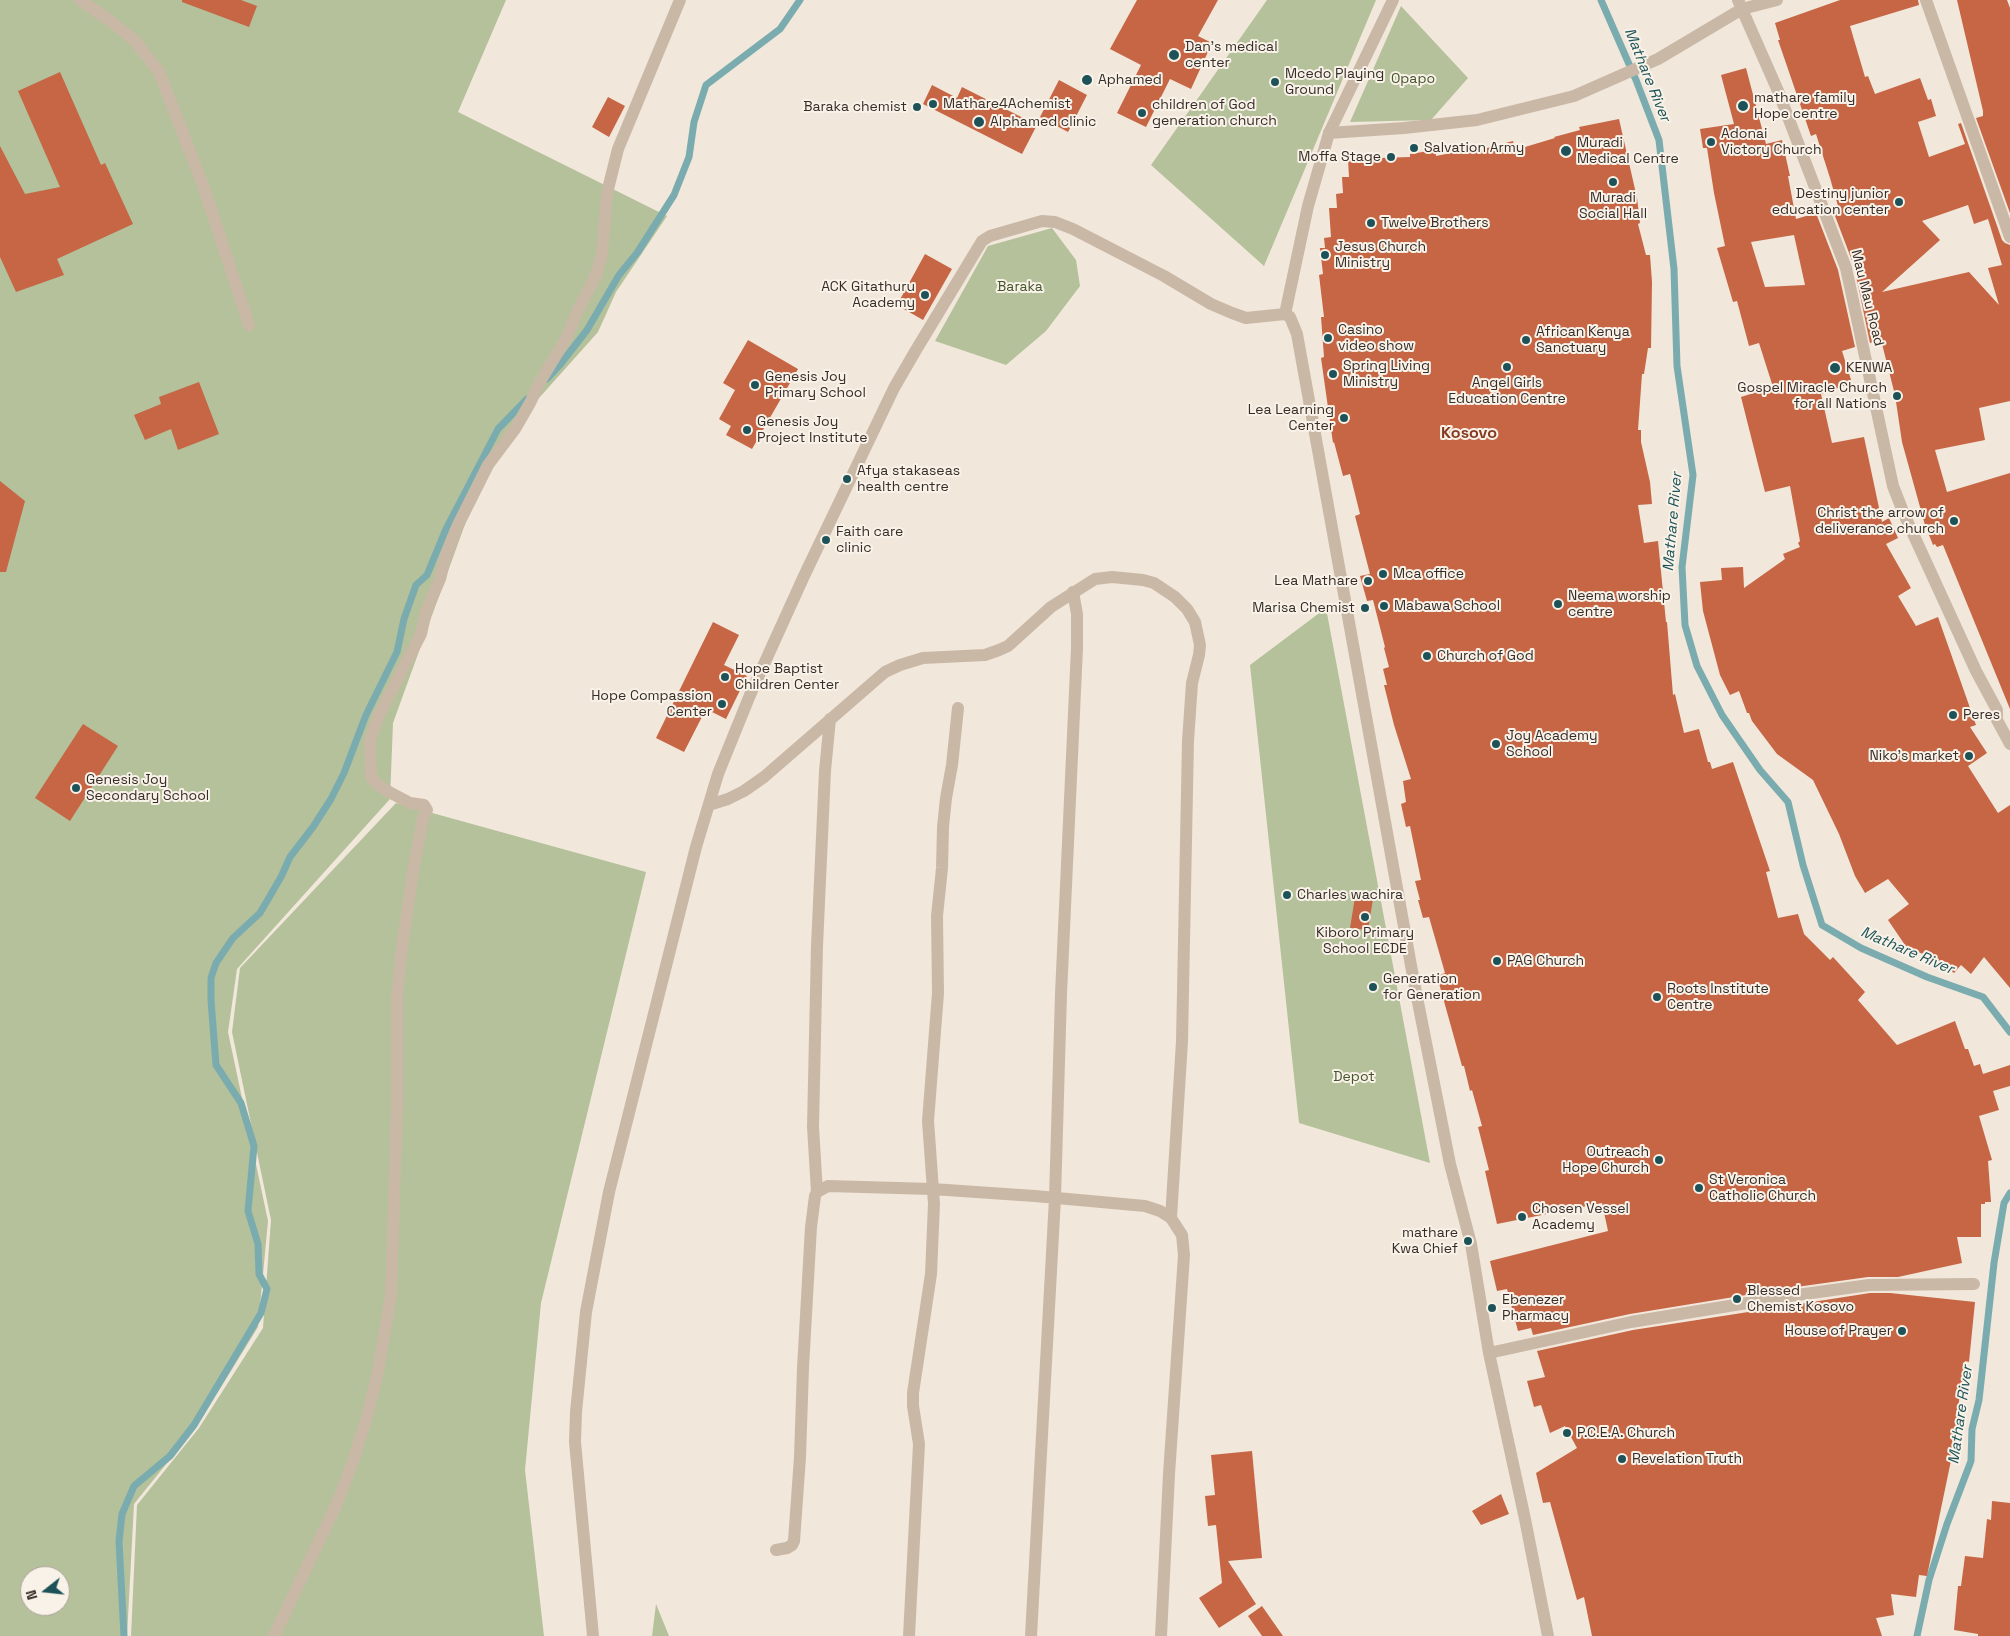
<!DOCTYPE html>
<style>
body{margin:0}
#map{position:relative;width:2010px;height:1636px;overflow:hidden;background:#f2e7db;font-family:"Space Grotesk",sans-serif}
canvas{display:block}
.north{position:absolute;left:20px;top:1566px;width:50px;height:50px;box-sizing:border-box;background:#f9f2e8;border:1px solid #aba39b;border-radius:50%;rotate:254deg;font-size:14px;font-weight:700;line-height:20px;text-align:center;color:#362d28}
.north::after{content:'';display:block;margin:auto;width:18px;height:22px;background:#1d5358;clip-path:polygon(50% 0,100% 100%,50% 72%,0 100%)}
</style>
<div id="map">
<canvas width="2010" height="1636"></canvas>
<div class="north">N</div>
</div>
<script>
const ctx = document.querySelector('canvas').getContext('2d');
ctx.lineJoin = 'round';
function fillPath(path, color) {
  ctx.fillStyle = color;
  ctx.fill(path, 'evenodd');
}
function poly(rows) {
  const path = new Path2D();
  for (const r of rows) {
    path.moveTo(r[0], r[1]);
    for (let i = 2; i < r.length; i += 2) path.lineTo(r[i], r[i + 1]);
  }
  return path;
}
function stroke(path, color, width, dash) {
  ctx.strokeStyle = color;
  ctx.lineWidth = width;
  ctx.lineCap = dash ? 'butt' : 'round';
  ctx.setLineDash(dash || []);
  ctx.stroke(path);
}
function drawText(font, color, halo, rows, align = 'center') {
  ctx.font = font + ' "Space Grotesk",sans-serif';
  ctx.lineWidth = 4;
  ctx.setLineDash([]);
  ctx.textBaseline = 'middle';
  ctx.strokeStyle = halo;
  ctx.fillStyle = color;
  for (const [text, x, y, turn = 0] of rows) {
    ctx.save();
    ctx.translate(x, y);
    ctx.rotate((+turn || 0) * Math.PI / 180);
    ctx.textAlign = isNaN(turn) ? turn : align;
    if (halo) ctx.strokeText(text, 0, 0);
    ctx.fillText(text, 0, 0);
    ctx.restore();
  }
}
fillPath(poly([
 [0,0,506,0,458,112,667,216,616,292,598,332,506,435,472,505,393,723,390,799,237,969,228,1032,268,1221,258,1327,197,1426,134,1504,127,1636,0,1636],
 [30,1576,60,1576,60,1606,30,1606],
 [1267,0,1376,0,1264,266,1151,165],
 [1401,6,1468,78,1431,120,1350,122],
 [1052,228,1076,260,1080,286,1046,331,1006,365,935,341,988,246],
 [1326,608,1430,1163,1299,1123,1250,665],
 [396,803,646,872,541,1303,525,1470,544,1636,131,1636,137,1505,199,1428,263,1328,271,1220,232,1032,240,968],
 [656,1604,669,1636,652,1636]
]), '#b4c19b');
stroke(poly([
 [1601,0,1636,80,1659,140,1674,269,1677,366,1693,475,1682,567,1685,625,1697,666,1722,715,1760,770,1788,802,1803,865,1822,925,1861,948,1927,977,1983,997,2010,1032],
 [547,379,559,366,587,330,619,275,637,253,674,195,689,157,694,122,706,85,780,29,800,0],
 [124,1636,119,1541,122,1514,134,1486,170,1456,194,1425,261,1313,267,1289,259,1274,258,1244,248,1211,254,1146,241,1103,216,1065,211,1000,211,978,216,963,233,938,260,913,281,877,290,857,313,827,331,799,344,773,366,715,397,652,404,619,416,585,427,575,446,529,498,429,527,399],
 [1917,1636,1929,1580,1947,1524,1971,1461,1972,1429,1979,1400,1994,1263,2004,1203,2010,1193]
]), '#7aacaf', 7);
fillPath(poly([
 [182,0,241,0,257,6,249,27,182,2],
 [1137,0,1218,0,1198,36,1212,43,1191,89,1170,79,1146,127,1117,113,1141,65,1110,49],
 [1840,0,1918,0,1919,5,1850,26,1865,77,1868,76,1875,94,1920,78,1928,100,1931,99,1936,116,1918,122,1929,157,1965,144,1958,124,1961,123,2002,240,2005,243,2010,245,2010,401,1979,408,1985,440,1935,450,1947,492,2010,473,2010,709,1943,545,1937,547,1935,544,1933,545,1925,525,1902,442,1895,395,1881,340,1870,343,1854,266,1832,208,1838,206,1830,178,1816,134,1811,136,1778,40,1780,40,1775,23],
 [1968,205,1974,224,1988,219,2002,265,1988,268,1999,305,1969,272,1882,292,1940,240,1922,221],
 [1957,0,2007,0,2010,8,2010,213,1976,118,1983,116,1983,111],
 [1746,68,1766,144,1782,140,1790,176,1788,176,1796,219,1816,213,1838,270,1855,347,1842,351,1852,383,1821,394,1832,443,1864,437,1882,522,1889,518,1898,538,1886,544,1911,588,1898,596,1916,626,1938,617,1976,725,1970,727,1987,753,1968,766,1998,813,2010,805,2010,988,1984,957,1971,974,1961,965,1954,973,1934,958,1907,948,1888,920,1909,904,1888,879,1865,893,1855,876,1839,834,1813,780,1777,754,1752,721,1749,713,1747,713,1739,691,1730,695,1720,675,1703,611,1700,582,1722,580,1721,568,1743,567,1744,588,1785,559,1783,554,1800,547,1798,543,1800,541,1790,486,1765,492,1741,397,1773,387,1759,343,1749,346,1737,301,1733,302,1717,248,1725,246,1714,193,1707,148,1703,148,1700,129,1734,124,1721,75],
 [1794,235,1805,285,1765,287,1751,242],
 [60,72,101,165,105,163,133,224,57,259,64,275,16,292,0,257,0,146,25,194,60,187,18,91],
 [1059,80,1087,95,1068,132,1040,117],
 [932,85,957,98,962,87,1037,125,1022,154,923,104],
 [608,97,625,106,609,137,592,127],
 [1619,119,1637,198,1640,223,1638,224,1646,255,1650,255,1652,282,1651,348,1648,348,1644,374,1642,374,1638,430,1641,430,1641,442,1650,482,1652,504,1638,505,1644,543,1658,541,1666,622,1667,622,1673,695,1675,694,1684,733,1699,729,1708,762,1710,762,1712,769,1733,762,1770,871,1766,872,1778,918,1798,914,1804,934,1830,960,1833,957,1865,992,1858,1000,1897,1045,1955,1021,1965,1049,1968,1049,1974,1066,1980,1064,1983,1074,2010,1065,2010,1086,1993,1091,1999,1110,1979,1116,1992,1160,1988,1161,1991,1202,1985,1202,1985,1204,1981,1204,1981,1237,1957,1237,1962,1263,1898,1277,1868,1277,1789,1288,1630,1314,1533,1335,1531,1328,1518,1331,1507,1289,1497,1291,1490,1261,1608,1231,1602,1203,1497,1224,1485,1171,1489,1170,1478,1127,1482,1126,1472,1090,1470,1091,1464,1066,1462,1066,1437,976,1445,973,1429,917,1423,918,1418,900,1420,900,1415,881,1421,880,1410,826,1406,827,1401,804,1406,802,1403,781,1411,779,1394,725,1384,685,1387,685,1383,669,1389,667,1384,648,1385,647,1373,600,1367,601,1360,576,1370,574,1355,516,1360,514,1350,474,1343,476,1334,442,1333,443,1321,358,1324,357,1321,317,1324,317,1319,275,1323,274,1320,248,1325,248,1324,238,1331,237,1329,208,1337,208,1336,194,1343,193,1342,177,1349,177,1348,159,1410,157,1410,154,1435,150,1436,156,1476,148,1476,151,1513,141,1515,150,1555,138,1554,137,1580,130,1579,127],
 [925,254,952,269,923,320,897,305],
 [748,340,798,369,752,449,726,435,731,426,719,419,735,390,723,383],
 [199,382,219,434,178,450,171,429,145,440,134,415,161,404,159,397],
 [0,481,25,501,6,572,0,572],
 [713,622,739,635,724,665,747,676,726,719,706,709,684,752,656,738],
 [83,724,118,746,70,821,35,798],
 [1355,897,1373,899,1368,930,1350,928],
 [1870,1293,1890,1293,1975,1302,1969,1362,1965,1361,1966,1391,1960,1392,1954,1446,1927,1576,1919,1575,1916,1597,1891,1594,1894,1615,1876,1618,1882,1636,1592,1636,1584,1597,1577,1600,1550,1502,1543,1503,1536,1473,1577,1448,1565,1426,1550,1433,1541,1405,1534,1407,1527,1381,1545,1377,1537,1351,1633,1330],
 [1252,1451,1262,1558,1228,1561,1256,1604,1219,1628,1199,1598,1222,1583,1216,1525,1208,1526,1205,1496,1215,1495,1211,1455],
 [1501,1494,1509,1514,1481,1525,1472,1511],
 [1992,1501,2010,1503,2010,1636,1978,1636,1978,1634,1954,1630,1958,1586,1961,1586,1965,1556,1983,1558,1987,1519,1991,1520],
 [1262,1606,1283,1636,1262,1636,1248,1616]
]), '#c66645');
stroke(poly([
 [1329,133,1393,0]
]), '#cab8a7', 12);
stroke(poly([
 [80,0,112,22,136,42,159,72,203,185,249,325],
 [1738,0,1778,91,1846,268,1893,486,1904,514,1976,671,1997,710,1997,720,2010,744],
 [1926,0,2010,237],
 [1285,314,1308,206,1329,133,1404,128,1477,120,1574,96,1658,59,1742,9,1777,0],
 [709,805,728,799,744,791,764,777,885,672,900,665,923,658,985,655,999,650,1008,646,1051,607,1095,579,1112,577,1143,580,1154,583,1175,597,1187,609,1195,622,1200,645,1199,655,1192,683,1188,741,1182,1041,1171,1218],
 [817,1192,813,1127,817,946,825,771,830,719],
 [1489,1353,1631,1322,1790,1296,1869,1285,1974,1284],
 [776,1550,787,1548,792,1545,794,1541,800,1457,803,1368,811,1227,815,1196,817,1192,828,1186,932,1189,1035,1196,1145,1206,1160,1211,1171,1218,1182,1235,1184,1255,1169,1474,1161,1636],
 [274,1636,338,1501,353,1461,368,1413,378,1371,391,1295,397,1106,397,997,401,955,414,865,423,818,427,810,424,805,410,803,391,793,378,785,371,777,370,740,379,715,421,634,426,612,440,579,445,558,458,525,488,465,515,429,530,403,541,380,566,339,577,312,596,275,602,254,607,193,618,149,680,0],
 [593,1636,575,1442,576,1412,586,1312,609,1192,696,847,718,774,750,695,804,576,894,388,916,350,982,241,990,236,1042,221,1055,222,1073,229,1164,276,1211,304,1232,313,1246,318,1285,314,1290,317,1297,334,1414,982,1450,1164,1471,1244,1489,1353,1525,1519,1548,1636],
 [909,1636,919,1444,913,1406,913,1393,931,1274,934,1204,928,1121,938,993,937,916,942,868,943,827,946,798,952,765,958,708],
 [1031,1636,1055,1198,1061,994,1077,648,1077,614,1073,592]
]), '#cab8a7', 12);
for (const [x, y, r, color] of [
 [1174,55,6,"#1d5358"],
 [1087,80,6,"#1d5358"],
 [1275,82,5,"#1d5358"],
 [933,104,5,"#1d5358"],
 [1743,106,6,"#1d5358"],
 [917,107,5,"#1d5358"],
 [1142,113,5,"#1d5358"],
 [979,122,6,"#1d5358"],
 [1711,142,5,"#1d5358"],
 [1414,148,5,"#1d5358"],
 [1566,151,6,"#1d5358"],
 [1391,157,5,"#1d5358"],
 [1613,182,5,"#1d5358"],
 [1899,202,5,"#1d5358"],
 [1371,223,5,"#1d5358"],
 [1325,255,5,"#1d5358"],
 [925,295,5,"#1d5358"],
 [1328,338,5,"#1d5358"],
 [1526,340,5,"#1d5358"],
 [1507,367,5,"#1d5358"],
 [1835,368,6,"#1d5358"],
 [1333,374,5,"#1d5358"],
 [755,385,5,"#1d5358"],
 [1897,396,5,"#1d5358"],
 [1344,418,5,"#1d5358"],
 [747,430,5,"#1d5358"],
 [847,479,5,"#1d5358"],
 [1954,521,5,"#1d5358"],
 [826,540,5,"#1d5358"],
 [1383,574,5,"#1d5358"],
 [1368,581,5,"#1d5358"],
 [1558,604,5,"#1d5358"],
 [1384,606,5,"#1d5358"],
 [1365,608,5,"#1d5358"],
 [1427,656,5,"#1d5358"],
 [725,677,5,"#1d5358"],
 [722,704,5,"#1d5358"],
 [1953,715,5,"#1d5358"],
 [1496,744,5,"#1d5358"],
 [1969,756,5,"#1d5358"],
 [76,788,5,"#1d5358"],
 [1287,895,5,"#1d5358"],
 [1365,917,5,"#1d5358"],
 [1497,961,5,"#1d5358"],
 [1373,987,5,"#1d5358"],
 [1657,997,5,"#1d5358"],
 [1659,1160,5,"#1d5358"],
 [1699,1188,5,"#1d5358"],
 [1522,1217,5,"#1d5358"],
 [1468,1241,5,"#1d5358"],
 [1737,1299,5,"#1d5358"],
 [1492,1308,5,"#1d5358"],
 [1902,1331,5,"#1d5358"],
 [1567,1433,5,"#1d5358"],
 [1622,1459,5,"#1d5358"]
]) {
  const dot = new Path2D();
  dot.arc(x, y, r, 0, 2 * Math.PI);
  ctx.fillStyle = color;
  ctx.fill(dot);
  stroke(dot, '#f9f2e8', 2);
}
drawText('14px', '#362d28', '#f9f2e8', [
 ["Dan's medical",1185,47],
 ["center",1185,63],
 ["Mcedo Playing",1285,74],
 ["Ground",1285,90],
 ["Aphamed",1098,80],
 ["mathare family",1754,98],
 ["Hope centre",1754,114],
 ["Mathare4Achemist",943,104],
 ["children of God",1152,105],
 ["generation church",1152,121],
 ["Baraka chemist",907,107,"right"],
 ["Alphamed clinic",990,122],
 ["Adonai",1721,134],
 ["Victory Church",1721,150],
 ["Muradi",1577,143],
 ["Medical Centre",1577,159],
 ["Salvation Army",1424,148],
 ["Moffa Stage",1381,157,"right"],
 ["Destiny junior",1889,194,"right"],
 ["education center",1889,210,"right"],
 ["Muradi",1613,198,"center"],
 ["Social Hall",1613,214,"center"],
 ["Twelve Brothers",1381,223],
 ["Jesus Church",1335,247],
 ["Ministry",1335,263],
 ["ACK Gitathuru",915,287,"right"],
 ["Academy",915,303,"right"],
 ["Casino",1338,330],
 ["video show",1338,346],
 ["African Kenya",1536,332],
 ["Sanctuary",1536,348],
 ["Spring Living",1343,366],
 ["Ministry",1343,382],
 ["KENWA",1846,368],
 ["Genesis Joy",765,377],
 ["Primary School",765,393],
 ["Angel Girls",1507,383,"center"],
 ["Education Centre",1507,399,"center"],
 ["Gospel Miracle Church",1887,388,"right"],
 ["for all Nations",1887,404,"right"],
 ["Lea Learning",1334,410,"right"],
 ["Center",1334,426,"right"],
 ["Genesis Joy",757,422],
 ["Project Institute",757,438],
 ["Afya stakaseas",857,471],
 ["health centre",857,487],
 ["Christ the arrow of",1944,513,"right"],
 ["deliverance church",1944,529,"right"],
 ["Faith care",836,532],
 ["clinic",836,548],
 ["Mca office",1393,574],
 ["Lea Mathare",1358,581,"right"],
 ["Neema worship",1568,596],
 ["centre",1568,612],
 ["Mabawa School",1394,606],
 ["Marisa Chemist",1355,608,"right"],
 ["Church of God",1437,656],
 ["Hope Baptist",735,669],
 ["Children Center",735,685],
 ["Hope Compassion",712,696,"right"],
 ["Center",712,712,"right"],
 ["Peres",1963,715],
 ["Joy Academy",1506,736],
 ["School",1506,752],
 ["Niko's market",1959,756,"right"],
 ["Genesis Joy",86,780],
 ["Secondary School",86,796],
 ["Charles wachira",1297,895],
 ["Kiboro Primary",1365,933,"center"],
 ["School ECDE",1365,949,"center"],
 ["PAG Church",1507,961],
 ["Generation",1383,979],
 ["for Generation",1383,995],
 ["Roots Institute",1667,989],
 ["Centre",1667,1005],
 ["Outreach",1649,1152,"right"],
 ["Hope Church",1649,1168,"right"],
 ["St Veronica",1709,1180],
 ["Catholic Church",1709,1196],
 ["Chosen Vessel",1532,1209],
 ["Academy",1532,1225],
 ["mathare",1458,1233,"right"],
 ["Kwa Chief",1458,1249,"right"],
 ["Blessed",1747,1291],
 ["Chemist Kosovo",1747,1307],
 ["Ebenezer",1502,1300],
 ["Pharmacy",1502,1316],
 ["House of Prayer",1892,1331,"right"],
 ["P.C.E.A. Church",1577,1433],
 ["Revelation Truth",1632,1459]
], 'left');
drawText('14px', '#45552b', '#f9f2e8', [
 ["Opapo",1413,79],
 ["Baraka",1020,287],
 ["Depot",1354,1077]
]);
drawText('14px', '#362d28', '#f9f2e8', [
 ["Mau Mau Road",1867,298,76]
]);
drawText('italic 15px', '#1d5358', '#f9f2e8', [
 ["Mathare River",1647,75,68],
 ["Mathare River",1673,522,-85],
 ["Mathare River",1907,951,23],
 ["Mathare River",1961,1415,-82]
]);
drawText('bold 16px', '#863a21', '#f9f2e8', [
 ["Kosovo",1469,434]
]);
</script>
